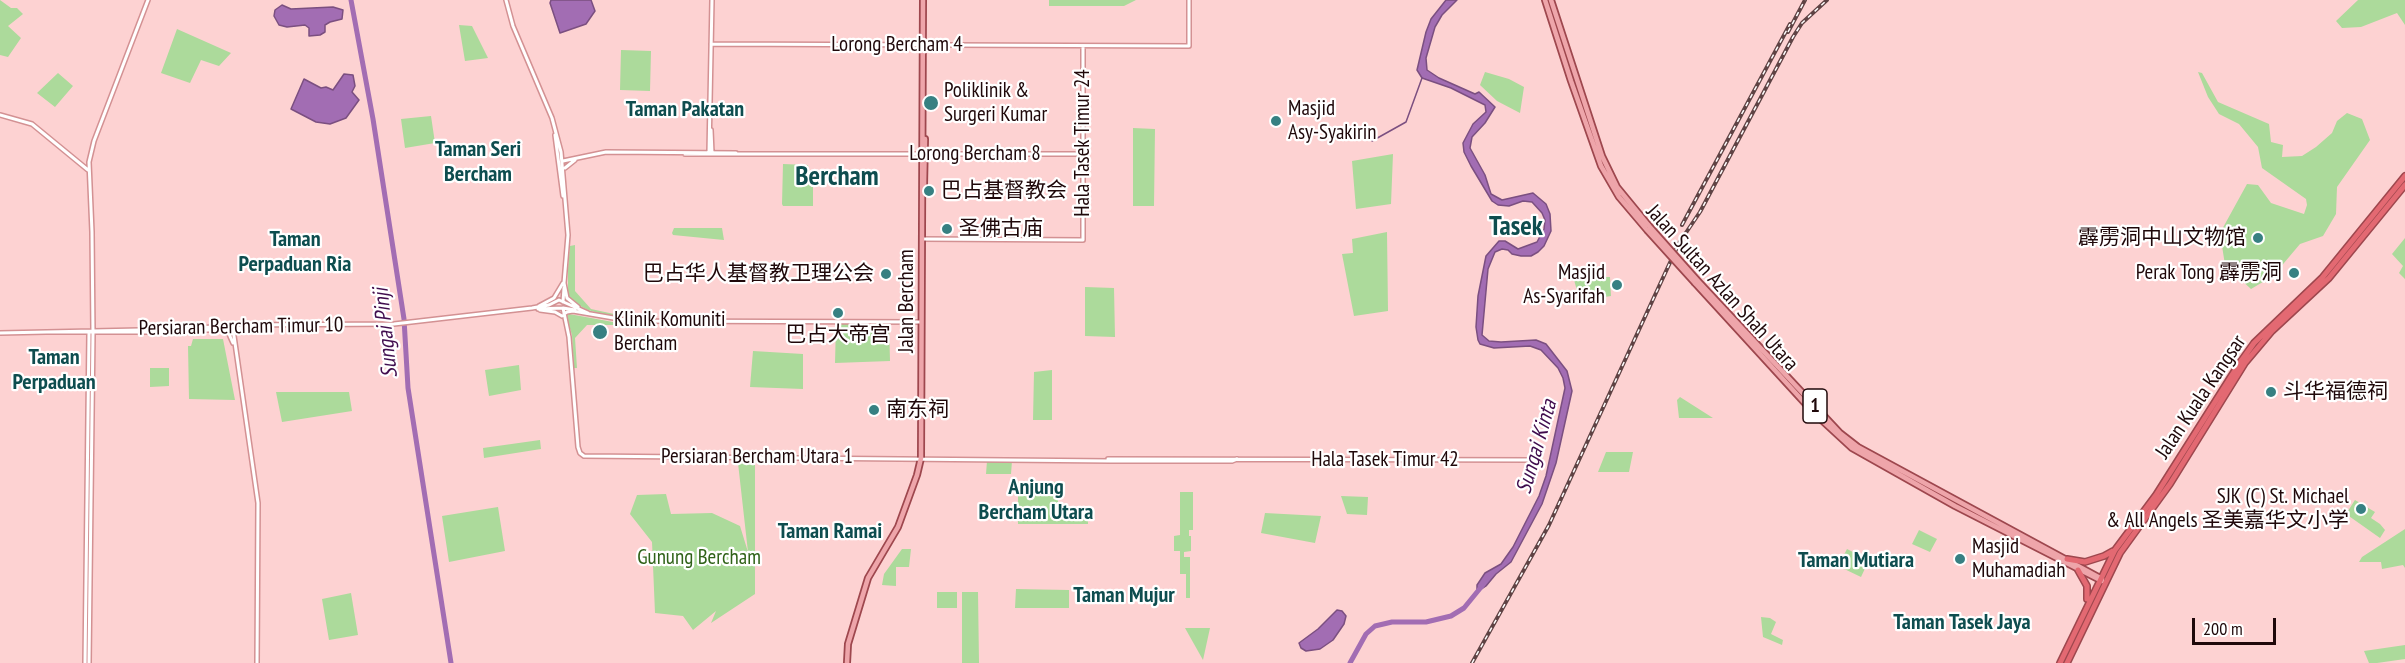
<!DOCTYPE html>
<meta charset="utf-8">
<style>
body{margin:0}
#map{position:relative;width:2405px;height:663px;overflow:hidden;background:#fdd2d2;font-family:"PT Sans Narrow",sans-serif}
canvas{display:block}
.scale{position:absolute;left:2192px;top:618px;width:84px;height:27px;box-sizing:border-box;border:3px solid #1f080a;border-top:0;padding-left:8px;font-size:18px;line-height:21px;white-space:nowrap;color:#1f080a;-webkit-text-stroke:4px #fff;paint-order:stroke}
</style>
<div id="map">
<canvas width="2405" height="663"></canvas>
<div class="scale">200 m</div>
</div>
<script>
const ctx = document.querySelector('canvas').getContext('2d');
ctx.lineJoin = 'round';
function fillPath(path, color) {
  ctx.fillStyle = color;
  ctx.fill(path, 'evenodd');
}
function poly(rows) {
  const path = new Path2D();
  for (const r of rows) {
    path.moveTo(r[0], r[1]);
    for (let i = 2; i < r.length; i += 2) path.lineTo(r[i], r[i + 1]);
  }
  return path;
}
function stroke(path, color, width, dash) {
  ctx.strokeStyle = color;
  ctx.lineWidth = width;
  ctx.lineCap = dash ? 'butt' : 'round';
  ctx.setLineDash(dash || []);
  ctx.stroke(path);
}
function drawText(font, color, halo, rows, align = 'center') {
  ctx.font = font + ' "PT Sans Narrow","Noto Sans SC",sans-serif';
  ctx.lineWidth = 4.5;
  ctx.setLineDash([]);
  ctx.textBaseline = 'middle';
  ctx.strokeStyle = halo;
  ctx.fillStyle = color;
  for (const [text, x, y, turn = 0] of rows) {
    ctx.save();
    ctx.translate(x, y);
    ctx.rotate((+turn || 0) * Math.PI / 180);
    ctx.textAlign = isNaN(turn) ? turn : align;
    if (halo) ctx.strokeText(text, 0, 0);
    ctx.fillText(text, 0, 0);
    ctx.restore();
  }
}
fillPath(poly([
 [0,0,11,8,17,8,23,14,8,26,21,38,8,57,0,55],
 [1049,0,1136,0,1124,6,1049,6],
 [2358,0,2405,0,2405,25,2397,13,2361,27,2342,28,2336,21],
 [459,25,472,26,488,58,465,61],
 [177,29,231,53,219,66,201,60,190,83,161,73],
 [621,50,651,51,650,91,620,90],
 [1485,72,1509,79,1524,87,1520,113,1497,101,1480,85],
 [2198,72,2202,73,2218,102,2269,124,2271,142,2283,145,2282,157,2302,156,2316,147,2332,133,2337,121,2347,113,2362,119,2370,140,2337,187,2336,214,2323,236,2300,244,2273,276,2251,289,2225,265,2220,233,2247,184,2258,185,2271,203,2304,214,2307,205,2306,199,2262,168,2258,147,2239,124,2219,114,2208,97],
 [58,73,73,86,55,107,37,93],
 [431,116,435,143,405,148,401,119],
 [1133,128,1155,129,1154,206,1133,206],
 [1393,154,1391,204,1356,209,1352,161],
 [783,164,808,165,809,180,811,181,811,187,813,187,813,206,783,206,782,204],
 [674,228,722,228,724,240,673,235,672,233],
 [1387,232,1388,311,1354,316,1342,254,1353,253,1352,239],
 [2405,238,2405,279,2399,273,2403,266,2392,254],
 [575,245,575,291,591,309,614,314,612,317,588,310,572,302,568,294,568,269,570,246],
 [1604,271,1604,277,1610,277,1611,296,1580,301,1572,273],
 [1085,287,1114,288,1115,337,1085,336],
 [569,314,613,322,614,325,587,325,575,338,577,368,574,368,572,335,566,316],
 [836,324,889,324,890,361,835,363],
 [193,339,223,339,235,400,189,399,188,346,191,346],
 [753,351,803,354,803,389,750,387],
 [519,365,521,390,489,396,485,370],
 [150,368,169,368,169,386,150,387],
 [1052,370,1052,420,1033,420,1034,372],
 [276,392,349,392,352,411,282,422],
 [1680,397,1713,418,1679,418,1677,400],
 [540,440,541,449,484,458,483,448],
 [1606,452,1633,452,1629,472,1598,472],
 [987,461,1012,461,1011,474,986,474],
 [738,463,755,464,755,594,711,623,716,611,693,630,683,616,655,613,652,542,630,514,637,495,666,494,671,514,712,513,740,526,748,552],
 [1018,482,1058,482,1058,515,1088,515,1088,524,1018,524],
 [1180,492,1193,492,1193,530,1189,530,1189,536,1191,536,1191,551,1184,552,1184,557,1190,557,1190,598,1186,598,1186,574,1180,574,1180,551,1174,551,1174,536,1180,535],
 [1341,496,1368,497,1367,515,1347,514],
 [2355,500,2375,512,2371,518,2380,524,2385,530,2380,538,2346,514],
 [498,507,505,551,449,562,442,516],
 [1265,513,1321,516,1315,543,1261,533],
 [2405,529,2405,568,2403,565,2382,569,2381,562,2359,562,2362,557],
 [1919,530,1937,539,1930,552,1912,544],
 [902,549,911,549,909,567,896,567,896,586,882,585,884,574],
 [1847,549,1869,560,1861,577,1838,566],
 [1016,589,1069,590,1069,608,1015,608],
 [937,592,957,592,957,608,937,608],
 [962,592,978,592,979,663,962,663],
 [351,593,358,635,329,640,322,599],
 [1761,617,1770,618,1776,622,1771,634,1783,640,1782,645,1763,637],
 [1185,628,1210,628,1203,660],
 [2405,645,2405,659,2377,663,2369,663,2364,651]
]), '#acda9b');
const water = poly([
 [551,0,591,0,595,11,586,24,560,33,550,3,551,0],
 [1446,0,1457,0,1442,15,1435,27,1426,58,1427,70,1439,78,1475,94,1479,92,1495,107,1485,123,1472,137,1470,148,1485,175,1491,194,1502,200,1533,193,1546,204,1550,214,1551,231,1544,246,1538,252,1531,256,1521,256,1512,254,1508,250,1502,249,1495,252,1488,269,1482,335,1489,341,1501,342,1536,340,1546,344,1567,371,1572,391,1556,463,1542,504,1511,562,1496,574,1486,586,1477,592,1477,585,1485,573,1501,564,1513,547,1539,496,1546,476,1565,388,1563,378,1558,368,1541,350,1530,346,1494,348,1480,344,1478,340,1476,327,1478,296,1486,256,1499,241,1505,241,1518,249,1537,242,1544,229,1545,220,1542,213,1532,202,1523,201,1509,206,1498,205,1492,201,1471,166,1464,152,1463,143,1473,124,1486,112,1485,105,1451,88,1422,78,1417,70,1426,32,1431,19,1446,0],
 [282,5,291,9,333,7,343,10,342,19,330,22,325,25,325,32,320,35,309,36,309,28,305,25,287,27,279,25,274,16,275,10,282,5],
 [344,74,353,75,355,86,352,92,359,100,346,118,330,124,316,122,291,109,304,79,321,88,326,87,333,90,344,74],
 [1337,610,1342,611,1346,616,1344,624,1333,640,1320,649,1306,651,1301,648,1299,643,1318,629,1337,610]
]);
fillPath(water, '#a26db3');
stroke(water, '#7b4f80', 1.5);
stroke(poly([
 [1372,141,1406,122,1422,78]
]), '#7b4f80', 1.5);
stroke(poly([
 [351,0,373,119,404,319,408,388,451,663],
 [1350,663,1366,634,1375,626,1392,622,1426,622,1451,616,1464,608,1482,586]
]), '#a26db3', 5);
const secondary = poly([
 [506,0,513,26,552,118,561,152,568,235,564,283,567,298,578,307],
 [711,44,1189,46,1189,0],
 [0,115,32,124,88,170],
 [711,130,712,153],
 [555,135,563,196],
 [709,153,712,0],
 [685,154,1083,154],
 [563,161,606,152,736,153],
 [565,168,575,160],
 [922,239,1083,240,1083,46],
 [563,302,564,288],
 [539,306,554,298,563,283],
 [563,308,569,337,578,447,580,453,584,456,1111,461,1232,461,1237,459],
 [538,309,563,308,575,310],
 [540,310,555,312,562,316],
 [564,314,567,312,573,311,631,321,921,322],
 [233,329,258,503,257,663],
 [224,331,229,334,233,343],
 [50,332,165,332,250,328],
 [0,333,186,329,237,325,394,324,532,308,549,305,559,300,588,313],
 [1108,459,1533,460],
 [85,663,89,333],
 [89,663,93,333,92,232,89,162,94,141,148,0]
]);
const primary = poly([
 [1545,0,1571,81,1601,166,1619,197,1647,230],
 [1551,0,1602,156,1617,187,1649,226],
 [924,185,925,139],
 [1697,280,1840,433,1858,447,2102,579],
 [1695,283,1813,412,1852,448,1955,506,2102,581],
 [847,663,848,644,868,578,898,527,917,475,921,458,923,0]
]);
const highway = poly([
 [2067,559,2085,562,2104,556,2113,551],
 [2078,570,2087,586,2087,599],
 [2060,663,2115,550,2156,495,2239,364,2254,343,2322,278,2405,176],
 [2067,663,2120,553,2170,484,2245,363,2272,331,2329,278,2405,185]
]);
stroke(secondary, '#d39193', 6);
stroke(primary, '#9e474e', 8);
stroke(highway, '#9e474e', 8);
stroke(secondary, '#fff', 3);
stroke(primary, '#eea5aa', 4.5);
stroke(highway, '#e36972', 5);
const rail = poly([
 [1788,32,1805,0],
 [1682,225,1790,24],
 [1472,663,1549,525,1679,243,1700,212,1793,37,1802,23,1827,0]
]);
stroke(rail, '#5f4344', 4);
stroke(rail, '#fff', 1.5, [4.5]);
const primaryBridge = poly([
 [1649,226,1697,280],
 [1647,230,1695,283]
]);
stroke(primaryBridge, '#9e474e', 8, []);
stroke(primaryBridge, '#eea5aa', 4.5);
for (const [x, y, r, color] of [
 [931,103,8,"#378082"],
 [1276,121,6,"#378082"],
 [929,191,6,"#378082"],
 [947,229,6,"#378082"],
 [2258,238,6,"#378082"],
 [2294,273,6,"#378082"],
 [886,274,6,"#378082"],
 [1617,285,6,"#378082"],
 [838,313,6,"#378082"],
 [600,332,8,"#378082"],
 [2271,392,6,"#378082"],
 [874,410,6,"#378082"],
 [2361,509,6,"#378082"],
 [1960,559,6,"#378082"]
]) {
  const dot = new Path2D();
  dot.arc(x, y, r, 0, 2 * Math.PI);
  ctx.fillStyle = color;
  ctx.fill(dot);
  stroke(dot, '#fff', 2);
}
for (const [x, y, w] of [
 [1815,406,24]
]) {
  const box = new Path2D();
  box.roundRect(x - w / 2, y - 17, w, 34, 4.5);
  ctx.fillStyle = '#fff';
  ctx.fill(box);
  stroke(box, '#1f080a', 1.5);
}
drawText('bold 20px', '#1f080a', null, [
 ["1",1815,406]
]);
drawText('21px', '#1f080a', '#fff', [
 ["Lorong Bercham 4",897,45],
 ["Hala Tasek Timur 24",1083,143,-90],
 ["Lorong Bercham 8",975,154],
 ["Jalan Sultan Azlan Shah Utara",1722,288,48],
 ["Jalan Bercham",907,301,-90],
 ["Persiaran Bercham Timur 10",241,327,-1],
 ["Jalan Kuala Kangsar",2201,397,-56],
 ["Persiaran Bercham Utara 1",757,457],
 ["Hala Tasek Timur 42",1385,460]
]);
drawText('21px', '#1f080a', '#fff', [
 ["Poliklinik &",944,91],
 ["Surgeri Kumar",944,115],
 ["Masjid",1288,109],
 ["Asy-Syakirin",1288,133],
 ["巴占基督教会",941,191],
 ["圣佛古庙",959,229],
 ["霹雳洞中山文物馆",2246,238,"right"],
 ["Masjid",1605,273,"right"],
 ["As-Syarifah",1605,297,"right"],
 ["Perak Tong 霹雳洞",2282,273,"right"],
 ["巴占华人基督教卫理公会",874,274,"right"],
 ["Klinik Komuniti",614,320],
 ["Bercham",614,344],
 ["巴占大帝宫",838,335,"center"],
 ["斗华福德祠",2283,392],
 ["南东祠",886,410],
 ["SJK (C) St. Michael",2349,497,"right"],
 ["& All Angels 圣美嘉华文小学",2349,521,"right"],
 ["Masjid",1972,547],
 ["Muhamadiah",1972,571]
], 'left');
drawText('21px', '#2f6218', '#fff', [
 ["Gunung Bercham",699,558]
]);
drawText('bold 22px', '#0e4d4f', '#fff', [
 ["Taman Pakatan",685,110],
 ["Taman Seri",478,150],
 ["Bercham",478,175],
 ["Taman",295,240],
 ["Perpaduan Ria",295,265],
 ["Taman",54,358],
 ["Perpaduan",54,383],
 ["Anjung",1036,488],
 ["Bercham Utara",1036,513],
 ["Taman Ramai",830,532],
 ["Taman Mutiara",1856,561],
 ["Taman Mujur",1124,596],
 ["Taman Tasek Jaya",1962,623]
]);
drawText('italic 22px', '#400d4e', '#fff', [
 ["Sungai Pinji",386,333,-96],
 ["Sungai Kinta",1537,447,-74]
]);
drawText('bold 27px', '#0e4d4f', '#fff', [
 ["Bercham",837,177],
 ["Tasek",1516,227]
]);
</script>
